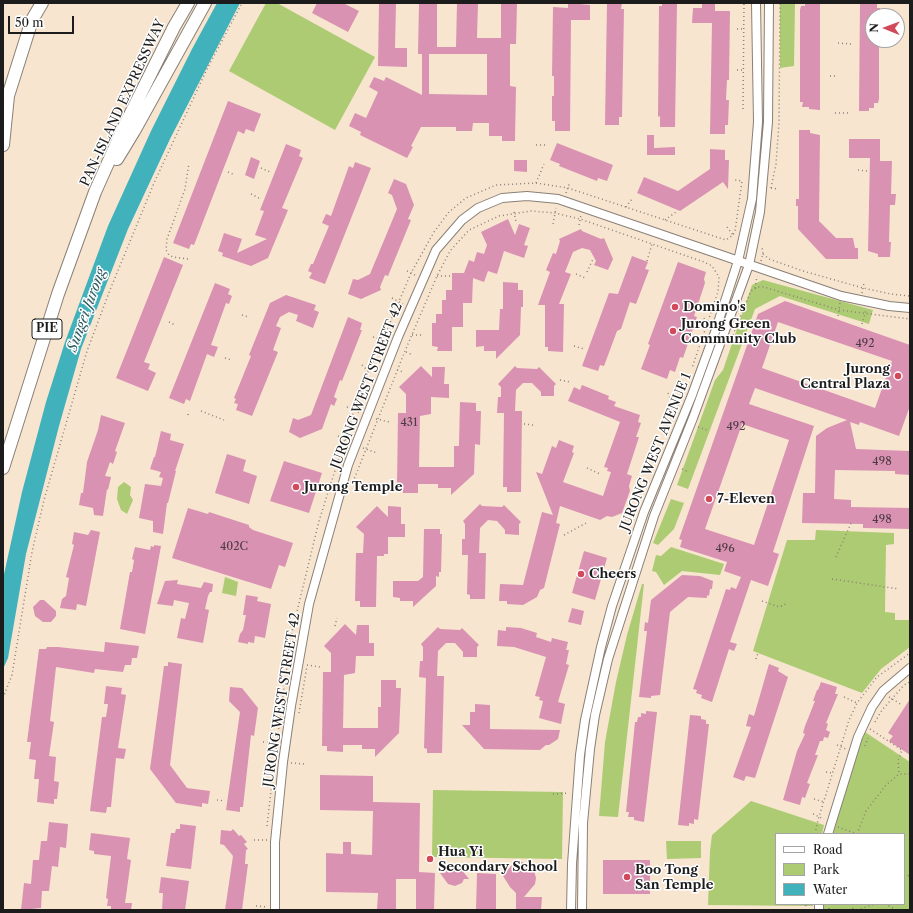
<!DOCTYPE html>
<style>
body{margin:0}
#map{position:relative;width:913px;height:913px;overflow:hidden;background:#f7e5d0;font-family:"Libre Caslon Text",serif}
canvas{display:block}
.frame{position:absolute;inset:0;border:4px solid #1c1c1c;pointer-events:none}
.legend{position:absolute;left:775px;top:833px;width:130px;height:72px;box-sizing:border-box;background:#fff;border:1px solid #a4a4a4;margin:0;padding:5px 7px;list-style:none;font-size:12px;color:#1c1c1c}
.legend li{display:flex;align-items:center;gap:8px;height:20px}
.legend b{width:20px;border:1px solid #a4a4a4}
.north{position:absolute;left:865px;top:8px;width:40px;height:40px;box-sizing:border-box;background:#fff;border:1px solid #a4a4a4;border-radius:50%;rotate:271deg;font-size:11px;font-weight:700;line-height:16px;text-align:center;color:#1c1c1c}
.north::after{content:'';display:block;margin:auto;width:14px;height:18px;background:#d1495b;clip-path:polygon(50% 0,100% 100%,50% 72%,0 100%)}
.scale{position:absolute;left:8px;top:16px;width:66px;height:18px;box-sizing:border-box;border:2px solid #1c1c1c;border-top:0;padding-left:5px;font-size:12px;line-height:14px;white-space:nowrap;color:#1c1c1c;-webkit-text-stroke:3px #fff;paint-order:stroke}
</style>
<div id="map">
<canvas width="913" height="913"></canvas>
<div class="frame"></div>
<ul class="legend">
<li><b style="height:5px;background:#fff"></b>Road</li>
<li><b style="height:11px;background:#adcb72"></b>Park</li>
<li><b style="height:11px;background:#41b1bb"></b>Water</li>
</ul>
<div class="north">N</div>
<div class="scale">50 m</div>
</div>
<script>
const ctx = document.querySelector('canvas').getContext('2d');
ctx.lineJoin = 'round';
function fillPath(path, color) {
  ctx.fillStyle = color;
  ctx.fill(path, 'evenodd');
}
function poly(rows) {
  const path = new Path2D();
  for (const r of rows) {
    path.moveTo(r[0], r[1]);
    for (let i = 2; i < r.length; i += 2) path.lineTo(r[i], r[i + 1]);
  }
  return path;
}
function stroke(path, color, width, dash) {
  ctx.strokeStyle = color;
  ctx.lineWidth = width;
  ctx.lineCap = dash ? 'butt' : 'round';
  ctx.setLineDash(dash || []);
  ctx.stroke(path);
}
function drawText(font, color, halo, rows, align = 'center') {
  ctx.font = font + ' "Libre Caslon Text",serif';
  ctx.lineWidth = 3;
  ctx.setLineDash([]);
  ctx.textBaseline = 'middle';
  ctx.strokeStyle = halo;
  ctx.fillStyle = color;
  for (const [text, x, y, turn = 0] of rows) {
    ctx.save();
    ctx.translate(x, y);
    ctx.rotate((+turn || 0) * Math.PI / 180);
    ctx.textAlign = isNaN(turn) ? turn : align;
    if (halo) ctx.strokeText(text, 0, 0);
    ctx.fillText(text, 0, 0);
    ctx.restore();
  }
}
fillPath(poly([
 [266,3,277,3,375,57,335,130,229,71],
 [780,3,795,3,794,66,780,68],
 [763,280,873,310,869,324,780,296,755,309,688,489,677,485,715,380,723,370,752,285],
 [124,482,131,487,130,495,133,500,127,514,121,510,117,499,118,487],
 [671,499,684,503,674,529,658,545,653,543],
 [816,530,894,533,894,544,886,545,885,612,895,613,895,620,910,620,910,647,881,669,862,693,753,651,787,540,815,540],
 [671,547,724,564,720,575,682,571,664,585,656,572,652,571,656,555,661,556],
 [225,577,238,582,236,596,222,593],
 [642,584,644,584,618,817,599,816,605,742,616,682,627,635],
 [865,732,910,762,910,910,823,910,822,904,904,904,904,834,830,834,851,766],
 [433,790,563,792,562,859,432,857],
 [751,801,824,825,822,834,776,834,776,904,813,904,813,906,708,905,710,851,712,835],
 [666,841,701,841,701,858,667,859]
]), '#adcb72');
fillPath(poly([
 [217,3,240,3,170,139,128,229,81,349,59,426,26,554,8,658,3,669,3,579,22,492,46,402,65,342,108,226,151,131,192,49]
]), '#41b1bb');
fillPath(poly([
 [317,3,343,3,359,11,348,32,312,13],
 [379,3,396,3,395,48,407,48,407,67,378,66],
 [419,3,437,3,437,47,456,47,457,3,478,3,477,38,501,38,501,3,517,3,516,44,510,44,510,86,516,87,515,141,502,141,502,136,489,136,489,123,473,123,472,131,456,131,456,127,421,127,411,146,413,147,407,158,360,135,361,132,349,126,355,113,366,118,378,92,369,87,374,77,384,81,386,77,422,95,422,54,418,54],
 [429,54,487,54,487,95,429,94],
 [568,3,590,5,590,20,571,20,570,131,555,131,555,121,552,121,552,96,554,96,554,76,552,76,553,7,568,8],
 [607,3,622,3,621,9,624,9,622,117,619,117,619,125,605,125],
 [662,3,677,3,675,127,660,127,660,116,658,117,659,6,662,6],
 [805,3,820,3,820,110,809,109,809,107,802,107,803,102,800,102,800,10,801,6,805,6],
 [860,3,877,3,877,8,880,8,880,16,873,16,873,40,879,40,879,99,878,103,874,103,874,108,869,108,869,111,859,111],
 [702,4,715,4,715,11,730,11,729,80,727,80,726,100,729,100,728,125,725,125,725,134,710,134,712,23,692,23,693,8,702,8],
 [228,101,261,114,254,132,246,129,244,134,238,131,194,245,191,244,189,249,173,243],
 [799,130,810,130,810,133,820,135,819,221,836,238,853,238,855,248,858,248,858,259,826,259,798,229,798,206,796,206,796,199,799,199],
 [647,135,654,135,654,148,675,147,675,155,647,155],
 [849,139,880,139,880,161,892,161,891,194,896,194,895,205,890,205,889,242,891,242,890,257,878,257,878,254,868,251,870,158,849,158],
 [557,143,613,165,607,181,598,178,597,181,559,166,560,164,550,160],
 [286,144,301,150,299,156,303,158,282,208,288,210,268,258,251,266,222,256,223,253,218,251,224,233,242,239,237,253,267,239,255,235,264,211,260,210],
 [710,149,725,150,725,160,729,160,728,189,723,182,680,211,637,193,644,177,678,191,710,169],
 [251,157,260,161,254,179,245,175],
 [514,160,527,160,527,172,514,171],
 [355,162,371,168,325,284,309,278,312,273,308,271,311,264,313,264,329,226,322,223,326,214,331,216,349,166,353,168],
 [394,179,406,184,414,205,408,219,411,220,388,276,385,275,380,287,381,290,361,299,348,294,353,279,358,280,370,274,397,209,392,195,388,193],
 [508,219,515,235,519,224,530,228,524,245,528,246,524,258,504,251,497,274,488,271,484,282,473,278,472,303,463,303,463,327,452,327,452,351,437,351,438,347,432,346,432,323,436,323,436,314,442,314,442,300,446,300,446,290,452,290,452,273,464,273,469,260,474,262,477,252,484,254,487,245,481,232],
 [581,229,582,231,601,239,604,238,613,259,608,270,594,265,596,261,590,250,582,248,573,252,565,272,571,274,559,304,564,304,563,352,548,351,548,347,545,347,545,305,538,305,550,272,546,270,553,253,556,254,560,241,559,239],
 [632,256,648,262,645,269,649,270,636,304,630,302,621,329,617,331,604,366,600,365,598,371,582,366,609,293,618,294],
 [164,257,183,265,144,362,150,364,148,369,156,373,148,391,116,378],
 [678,262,706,272,704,279,705,283,694,316,697,317,683,358,680,357,675,372,670,370,667,379,641,369,650,345,648,344],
 [503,282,518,283,518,290,523,290,523,307,521,307,520,335,496,359,496,351,484,351,484,346,476,347,476,330,499,330,500,309,503,309],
 [215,283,230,289,228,294,232,296,229,304,226,303,211,345,218,347,214,357,207,354,190,401,186,399,184,404,169,398],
 [286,295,316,305,314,310,319,312,313,328,296,321,298,315,289,312,280,317,276,326,281,328,273,350,278,352,252,416,236,410,238,404,234,403,236,399,234,398,251,356,249,355,270,303],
 [785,301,910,345,910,406,899,436,860,422,859,425,850,422,856,449,910,451,910,475,895,474,895,471,835,470,834,499,851,500,851,507,910,508,910,529,863,528,863,524,802,523,803,493,815,493,816,436,827,428,847,420,755,388,749,404,814,426,773,552,779,554,768,586,751,580,730,642,737,644,734,651,729,649,712,702,701,698,702,695,696,693,697,690,693,689,726,589,730,590,731,587,736,589,741,577,724,571,727,562,680,547,682,540,679,539,758,314],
 [778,322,892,361,875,408,762,368],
 [742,424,789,440,754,545,705,529],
 [348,317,362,323,360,330,362,330,342,381,340,380,334,397,337,399,334,406,331,404,322,429,300,438,289,432,293,418,298,420,311,415],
 [421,366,432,377,432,367,445,367,444,384,449,384,449,398,431,397,431,414,420,416,419,467,454,467,454,446,459,446,459,444,460,402,476,403,476,411,481,411,480,445,475,444,474,474,451,495,451,488,438,488,438,484,418,484,418,493,403,493,403,487,397,487,398,413,406,413,406,394,399,387],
 [515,366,517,368,537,369,539,367,556,384,554,386,554,396,541,396,541,392,532,383,523,383,516,390,515,411,522,411,521,492,507,492,507,487,503,487,504,413,497,413,498,397,501,397,501,387,498,384],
 [582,385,609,396,608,399,616,402,614,406,640,415,638,422,641,423,636,437,639,437,627,474,632,476,629,486,630,491,622,513,612,517,607,516,600,520,560,506,556,523,560,524,544,588,540,590,537,597,523,605,507,604,507,601,499,601,500,584,523,585,542,512,553,515,536,472,542,474,552,446,556,448,559,440,574,446,572,452,574,453,563,482,603,496,611,472,607,471,608,468,604,467,620,422,568,401,574,387,580,390],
 [101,415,125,423,115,451,117,452,113,464,110,462,105,476,111,477,108,490,107,489,103,516,94,515,93,508,79,505,81,493,83,493,87,462,98,430],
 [161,431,171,434,170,440,184,444,175,471,176,471,168,503,167,503,163,534,153,532,153,521,139,518,145,484,161,486,163,478,159,477,161,472,150,469,154,457,155,457],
 [227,454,246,460,243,471,257,476,249,504,215,493],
 [284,461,322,473,309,513,270,501],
 [480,504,482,506,502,507,504,505,521,522,519,524,519,535,505,534,505,530,497,521,488,520,480,528,479,553,486,553,485,599,470,599,470,595,467,594,468,555,462,555,462,539,465,539,465,524,463,521],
 [377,506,388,517,388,506,401,507,401,524,405,524,405,537,388,537,388,554,384,554,384,556,377,556,376,607,360,607,360,601,355,601,356,553,363,553,364,534,356,527],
 [188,508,208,514,209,512,249,525,249,527,253,530,293,543,285,567,279,565,271,589,172,558],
 [424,529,440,529,440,534,442,534,441,572,439,572,439,577,436,576,436,586,413,607,413,601,400,601,400,598,393,597,393,581,418,581,423,577],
 [91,530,100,532,86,606,77,604,76,610,60,608,62,599,66,596,69,578,66,577,74,545,72,544,74,532,88,535],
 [154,545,161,546,145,634,120,629,130,572,132,572,134,560,132,559,135,547,150,550,151,546,154,547],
 [584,551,607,558,595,600,572,593],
 [682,575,700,576,713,581,712,589,710,589,709,596,707,595,707,598,688,597,670,612,660,695,651,696,651,698,639,697,647,631,644,631,645,622,648,623,651,600],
 [178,580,177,584,201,588,204,582,213,584,212,592,210,592,208,596,205,609,209,610,203,643,177,638,181,618,185,619,189,603,174,600,173,606,157,604,165,581],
 [246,595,258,597,257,601,271,604,265,638,255,636,254,643,248,642,248,644,238,642,240,634,243,630,246,615,243,615],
 [40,600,44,600,56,611,56,616,51,622,43,622,35,616,33,607],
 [572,608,584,611,581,625,568,622],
 [345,624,356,635,357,625,369,625,369,643,374,643,374,656,356,656,355,673,344,675,343,728,378,728,378,707,381,707,381,680,396,680,396,688,401,688,399,733,375,757,375,749,362,749,362,745,343,745,343,752,327,751,327,746,322,746,323,672,331,672,331,653,324,646],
 [438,627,440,629,460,630,462,628,479,645,477,647,477,657,463,657,463,652,455,643,446,643,438,651,437,676,444,676,442,753,427,753,427,749,424,748,426,678,419,677,420,661,423,661,423,647,421,644],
 [506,627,521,628,537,633,536,637,551,642,552,638,568,642,566,650,569,650,566,664,569,665,558,702,565,704,561,724,539,718,543,701,539,700,540,697,535,696,546,657,514,647,497,646,498,630,506,631],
 [105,642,139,646,137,658,132,658,131,665,125,665,123,672,95,669,94,673,56,667,50,721,54,722,49,756,56,757,54,781,59,782,57,799,54,799,54,804,37,802,39,779,34,779,36,760,29,759,31,742,27,742,39,649,46,649,47,647,58,647,104,652],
 [168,662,182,664,170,765,187,788,210,791,208,804,202,803,202,807,176,803,150,769,164,666,168,666],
 [769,664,779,668,778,671,788,677,755,778,746,776,744,781,733,777,751,727,746,726,749,714,754,716],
 [821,682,837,687,835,694,838,694,826,723,828,724,826,730,830,732,828,738,824,737,823,741,820,741,815,755,818,755,807,783,810,784,805,798,802,797,800,805,783,800,797,751,805,734,803,733,805,726,815,701,813,701,817,690,818,690],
 [106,686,122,688,121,694,126,695,118,748,126,749,124,759,116,758,111,807,107,807,106,813,90,811,102,717,106,717,108,704,104,704],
 [230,687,242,688,258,708,254,736,251,735,243,807,240,807,240,812,226,810,240,712,229,701],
 [910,699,910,755,889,741,893,736,888,733],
 [475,704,490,705,490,729,560,730,558,739,549,745,546,745,540,750,484,749,462,725,470,725,470,712,475,712],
 [646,711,657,712,644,822,634,820,634,817,628,817,629,812,626,812,635,722,637,722,638,717,641,717,641,713,646,714],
 [690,715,701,716,701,719,706,720,706,724,709,724,698,820,694,819,694,824,689,823,689,826,678,825],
 [320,775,373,776,373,802,420,803,419,872,435,873,434,910,416,910,416,879,396,879,396,910,377,910,378,893,326,892,326,853,343,854,343,842,351,842,351,854,372,855,373,811,320,810],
 [49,822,68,824,66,848,60,847,58,867,52,866,49,891,42,891,41,908,21,910,24,883,31,884,33,860,39,860,41,841,47,841],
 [180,824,196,826,191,869,166,866,171,833,175,833,176,829,180,829],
 [233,829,239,836,241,835,247,842,244,844,248,849,246,850,245,864,248,864,242,910,225,910,233,856,224,845,220,844,221,830,231,831],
 [91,833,130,838,127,859,131,860,125,903,132,903,131,910,111,910,111,906,107,906,108,899,106,898,111,856,94,854,94,851,89,850],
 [603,860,650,860,650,894,603,894],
 [522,862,533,867,536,878,535,884,524,897,542,897,541,910,516,910,516,893,510,887,503,876,511,866],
 [454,866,461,869,469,879,464,879,462,883,455,886,448,884,440,873,445,873,447,870],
 [477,873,496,874,496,910,476,910],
 [161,877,189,881,185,910,162,910,163,893,159,893]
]), '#d992b2');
const minor = poly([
 [828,834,858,737,872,707,883,691,910,668],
 [819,904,819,910],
 [275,910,275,842,283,762,291,706,309,604,348,465,398,337,436,250,462,220,478,208,502,198,527,196,558,199,841,296,889,306,910,308],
 [571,910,572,864,580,755,585,720,601,647,612,606,644,512,692,395,715,332,738,261,752,199,758,122,756,3],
 [582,910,583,823,590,749,595,715,608,659,654,516,693,418,749,265,760,212,768,122,769,3]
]);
const highway = poly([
 [3,145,8,96,32,20,42,3],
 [117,159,134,131,205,3],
 [3,468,58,294,95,192,124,127,174,27,188,3]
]);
stroke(minor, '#8a8076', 10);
stroke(highway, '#8a8076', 14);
stroke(poly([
 [800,3,803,6],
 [737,29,743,29],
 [838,43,851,44],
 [737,70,743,70],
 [830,76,837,76],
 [743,109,744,3],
 [835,113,849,113],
 [536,145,545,145],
 [261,168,270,172],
 [858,170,868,171],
 [228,172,235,175],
 [536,183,544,164],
 [771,188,776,164,779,122,780,3],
 [771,188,778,189],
 [566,193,570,182],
 [251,194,259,198],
 [626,207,632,199],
 [514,212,516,222],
 [665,220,676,212],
 [553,224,556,208],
 [579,225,581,215],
 [727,227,733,235],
 [763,254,769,259,803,271,863,288,891,294,910,296],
 [188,259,173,257,169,255,166,250,167,239,185,189,189,163],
 [647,261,652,244],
 [761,261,763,254,762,247],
 [407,271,417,276],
 [587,272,593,259],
 [576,274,585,278],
 [437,276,451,276],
 [755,288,757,276],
 [862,293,864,283],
 [392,298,403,304],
 [242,315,248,317],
 [838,316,840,303],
 [704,318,707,324],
 [169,322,175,325],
 [862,324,866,310],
 [412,335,423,335],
 [733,335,751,291,758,287,764,287,839,310,910,319],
 [373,337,382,340],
 [574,346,584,349],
 [406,352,413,355],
 [225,358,231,360],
 [362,365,369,372],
 [397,370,403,372],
 [560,380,570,382],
 [668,393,671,399,679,405],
 [347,407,360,413],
 [201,411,224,420],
 [188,415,189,411],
 [376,419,390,422],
 [524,424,533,425],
 [698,427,707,430],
 [338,436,349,441],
 [363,448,377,453],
 [587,468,600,474],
 [682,469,689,472],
 [353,482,405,351,437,276,450,251,469,230,499,216,531,211,555,213,580,219,704,262,712,266,719,277,718,292,692,368],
 [564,535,588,522],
 [836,557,852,521],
 [832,579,899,589],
 [762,601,779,607,788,603],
 [335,626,337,618],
 [756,659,758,653],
 [307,665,320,667],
 [844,697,857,703],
 [889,697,902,705],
 [3,698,12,675,32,552,44,500,87,351,110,290,154,183,207,69,242,3],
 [299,713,307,666],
 [875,722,882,710,904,685,910,682],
 [870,729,902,750,898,761,899,774],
 [263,742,276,742],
 [837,745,846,749],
 [865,746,868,738],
 [276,749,291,636,319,521,345,439,359,396,411,273,434,232,449,212,466,198,496,185,536,183,568,188,726,240,733,235,735,231,742,181,735,180],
 [291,763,305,764],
 [826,772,832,773],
 [553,794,569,793],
 [814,799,824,802],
 [217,800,225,801],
 [813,814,824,819],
 [267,826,274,764],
 [838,827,857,834],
 [815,834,818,820,849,720,857,703,877,677,910,653],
 [857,834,866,811,886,785,899,774,910,774],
 [254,840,267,840],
 [904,877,910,875],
 [829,904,829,910],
 [852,904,853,910],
 [885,904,897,910],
 [256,906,267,907],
 [805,910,806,904],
 [857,910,875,904]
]), '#8a8076', 1.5, [1, 3]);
stroke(minor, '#fff', 8);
stroke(highway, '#fff', 12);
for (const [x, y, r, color] of [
 [675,307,4,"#d1495b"],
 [673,331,4,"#d1495b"],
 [898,376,4,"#d1495b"],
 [296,487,4,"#d1495b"],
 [709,499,4,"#d1495b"],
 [581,574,4,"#d1495b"],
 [430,859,4,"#d1495b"],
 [627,877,4,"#d1495b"]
]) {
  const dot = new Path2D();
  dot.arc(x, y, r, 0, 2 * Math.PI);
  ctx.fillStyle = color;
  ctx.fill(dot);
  stroke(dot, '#fff', 1.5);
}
drawText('11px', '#4b3a42', null, [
 ["492",865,344],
 ["431",409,423],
 ["492",736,427],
 ["498",882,462],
 ["498",882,520],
 ["402C",234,547],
 ["496",725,549]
]);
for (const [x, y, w] of [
 [47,329,30]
]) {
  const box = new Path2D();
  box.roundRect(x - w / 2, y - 10, w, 20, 3);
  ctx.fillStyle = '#fff';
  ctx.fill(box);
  stroke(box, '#1c1c1c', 1);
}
drawText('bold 12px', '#1c1c1c', null, [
 ["PIE",47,329]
]);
drawText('13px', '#1c1c1c', '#fff', [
 ["PAN-ISLAND EXPRESSWAY",123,103,-65],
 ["JURONG WEST STREET 42",367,386,-69],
 ["JURONG WEST AVENUE 1",656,452,-68],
 ["JURONG WEST STREET 42",282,700,-81]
]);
drawText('bold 13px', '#1c1c1c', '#fff', [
 ["Domino's",683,307],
 ["Jurong Green",681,324],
 ["Community Club",681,339],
 ["Jurong",890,369,"right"],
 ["Central Plaza",890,384,"right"],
 ["Jurong Temple",304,487],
 ["7-Eleven",717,499],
 ["Cheers",589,574],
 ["Hua Yi",438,852],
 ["Secondary School",438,867],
 ["Boo Tong",635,870],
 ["San Temple",635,885]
], 'left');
drawText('italic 14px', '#2d5f64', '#fff', [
 ["Sungei Jurong",87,310,-70]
]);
</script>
